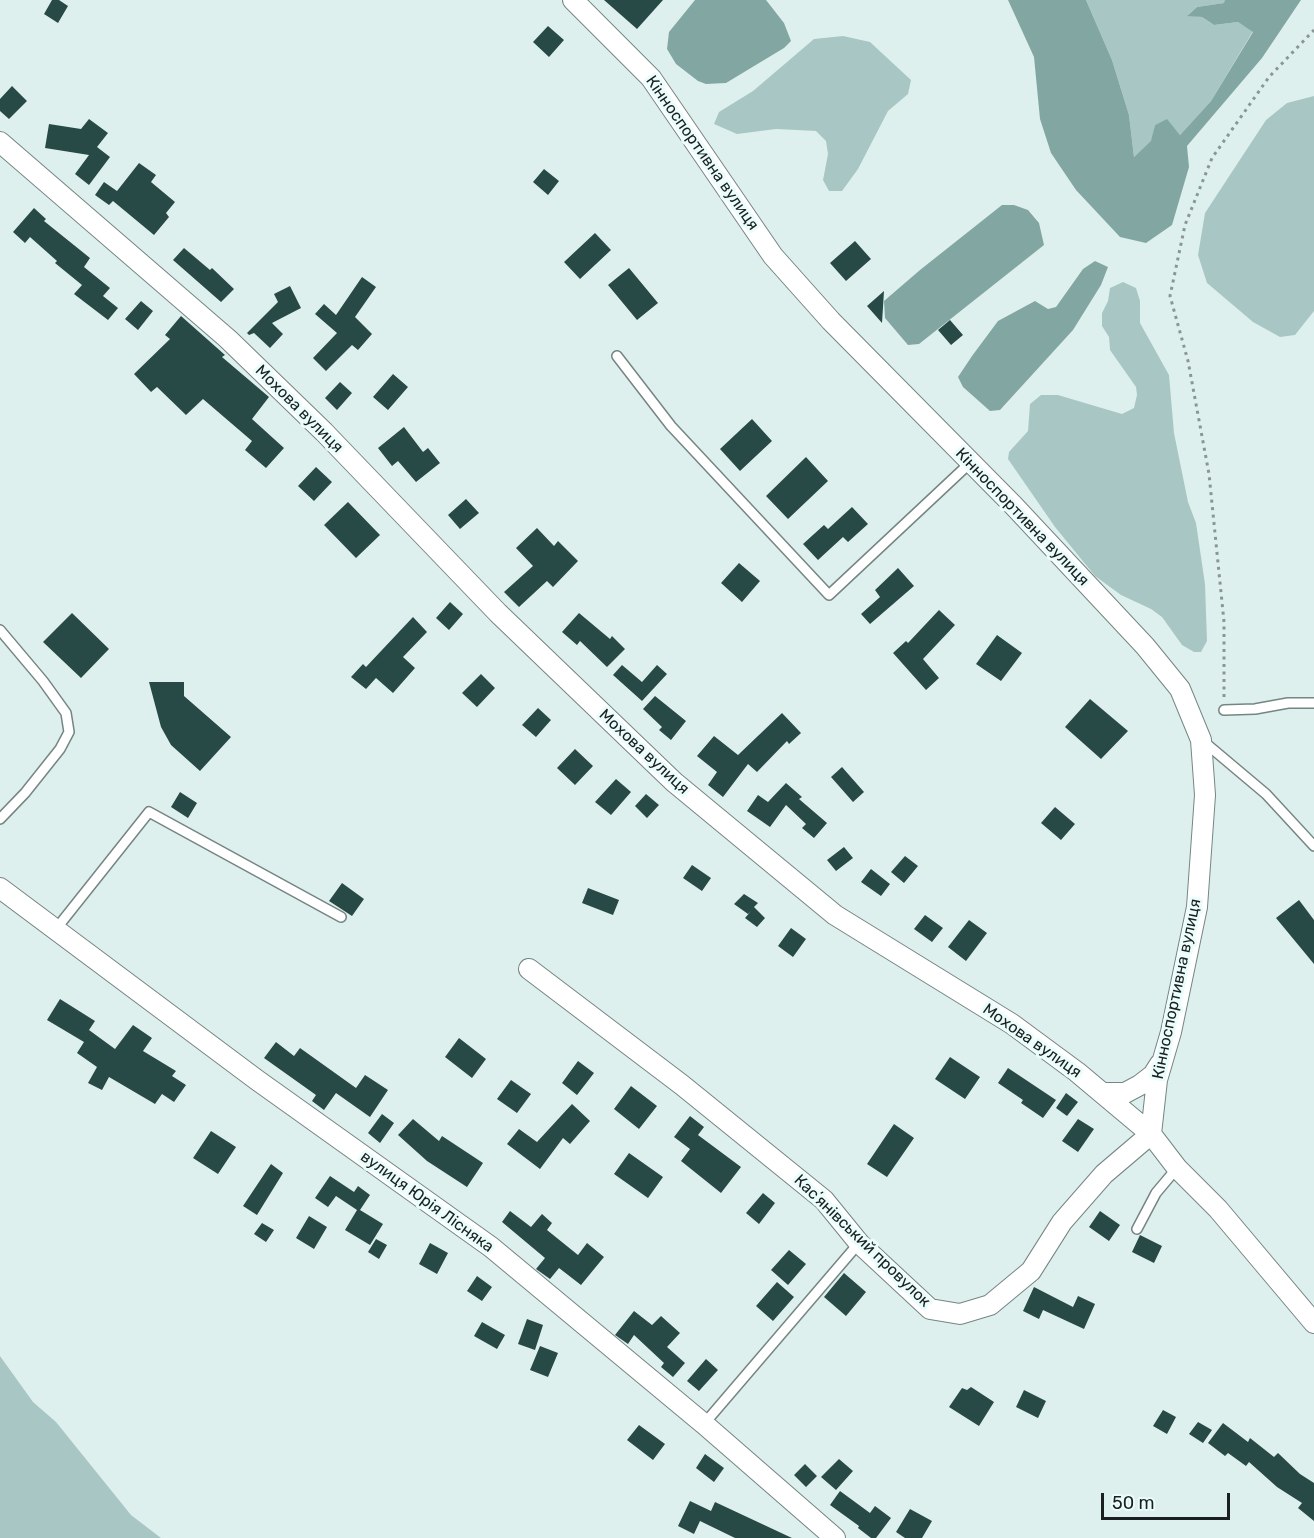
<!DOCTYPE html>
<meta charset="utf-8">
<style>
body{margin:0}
#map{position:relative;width:1314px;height:1538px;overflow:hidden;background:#def0ed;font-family:Rubik,sans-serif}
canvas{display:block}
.scale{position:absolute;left:1101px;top:1493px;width:129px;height:27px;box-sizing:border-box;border:3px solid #19201f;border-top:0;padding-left:8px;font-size:18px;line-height:21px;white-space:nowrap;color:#19201f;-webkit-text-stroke:4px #ebfdfb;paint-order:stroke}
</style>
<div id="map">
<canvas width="1314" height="1538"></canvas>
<div class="scale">50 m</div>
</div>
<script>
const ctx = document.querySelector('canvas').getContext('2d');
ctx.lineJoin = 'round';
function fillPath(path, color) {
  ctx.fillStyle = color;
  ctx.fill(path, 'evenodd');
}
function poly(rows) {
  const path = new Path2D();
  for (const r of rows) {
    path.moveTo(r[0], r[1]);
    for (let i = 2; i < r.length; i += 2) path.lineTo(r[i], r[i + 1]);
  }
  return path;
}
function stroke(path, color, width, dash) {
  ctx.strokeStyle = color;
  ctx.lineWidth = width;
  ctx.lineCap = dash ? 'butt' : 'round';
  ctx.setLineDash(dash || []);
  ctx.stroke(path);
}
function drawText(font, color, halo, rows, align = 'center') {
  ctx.font = font + ' Rubik,sans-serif';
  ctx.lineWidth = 6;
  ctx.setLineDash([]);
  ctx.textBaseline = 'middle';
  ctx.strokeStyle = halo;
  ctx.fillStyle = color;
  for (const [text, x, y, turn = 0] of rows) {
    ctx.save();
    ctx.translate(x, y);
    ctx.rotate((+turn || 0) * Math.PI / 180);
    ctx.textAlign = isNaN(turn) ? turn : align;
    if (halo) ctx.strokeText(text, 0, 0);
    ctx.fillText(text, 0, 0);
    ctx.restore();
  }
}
fillPath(poly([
 [1086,0,1225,0,1225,3,1197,7,1188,15,1202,17,1214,25,1238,22,1253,31,1211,101,1180,135,1167,120,1155,125,1152,141,1134,157,1129,115,1112,60],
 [843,36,870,42,911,80,908,94,888,111,858,169,842,191,829,191,823,180,828,154,826,141,816,131,776,129,737,134,714,124,719,112,753,91,814,39],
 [1314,96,1314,311,1295,335,1280,337,1253,322,1207,283,1198,255,1205,213,1266,120,1287,103],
 [1123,282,1136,288,1140,301,1140,323,1169,375,1174,433,1188,502,1196,523,1205,584,1207,641,1201,652,1194,652,1182,645,1162,617,1151,609,1121,595,1095,576,1055,527,1008,459,1009,452,1028,431,1030,404,1041,395,1058,395,1122,414,1134,408,1137,395,1136,387,1110,350,1109,337,1102,326,1102,313,1108,301,1110,288],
 [0,1356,33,1402,56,1422,131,1515,161,1538,0,1538]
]), '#a8c7c4');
fillPath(poly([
 [695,0,766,0,784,23,791,41,784,48,726,83,706,84,698,81,676,64,667,49,669,32],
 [1008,0,1086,0,1112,60,1129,115,1134,157,1151,141,1155,125,1167,119,1180,135,1211,101,1253,32,1238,22,1214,25,1202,17,1187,16,1197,7,1224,3,1225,0,1301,0,1262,58,1187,146,1189,167,1172,225,1146,243,1120,237,1076,190,1051,153,1040,119,1034,57],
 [1002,205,1014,205,1028,210,1039,223,1044,245,919,344,908,345,885,318,884,301,920,270],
 [1095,261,1108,267,1101,285,1073,330,1000,410,990,411,963,387,958,377,972,356,998,321,1035,301,1048,309,1056,307,1083,269]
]), '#82a7a3');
fillPath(poly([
 [52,0,59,0,68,6,58,23,44,14],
 [604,0,663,0,637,29],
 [548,26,564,40,549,57,533,42],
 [12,86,27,101,9,119,0,111,0,99],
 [89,119,108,133,97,147,110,157,89,185,75,174,89,155,45,148,49,124,81,129],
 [139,163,156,175,151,182,175,202,166,213,169,217,154,235,113,201,109,205,95,195,104,182,117,191],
 [544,169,559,181,548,195,533,182],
 [34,208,46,219,44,221,90,258,84,267,110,288,103,296,118,308,108,320,74,294,82,285,55,263,57,261,30,237,25,243,13,232],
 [595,233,611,250,580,279,564,262],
 [855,241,871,259,846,281,830,263],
 [184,248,210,270,212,268,234,289,221,302,173,260],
 [629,268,658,303,637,320,608,285],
 [362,277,376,287,355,317,372,334,358,350,352,345,326,371,313,358,337,333,315,314,324,304,336,315],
 [290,286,301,308,272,323,283,334,270,348,254,333,249,335,247,333,278,302,274,294],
 [884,291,882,323,867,306],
 [141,301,153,311,138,330,125,319],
 [181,316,225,355,222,357,269,397,252,419,284,448,266,468,245,450,252,441,203,399,186,415,157,387,151,392,134,374,170,339,165,335],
 [950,320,963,335,951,345,938,330],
 [393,374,408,387,388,410,373,397],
 [340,382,352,393,337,410,325,398],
 [752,419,772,441,740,471,720,449],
 [404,427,423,452,428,448,440,463,416,482,398,461,392,466,378,448],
 [806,457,828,481,788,519,766,496],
 [316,467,332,482,314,501,298,486],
 [466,499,479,513,460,529,448,515],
 [348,502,380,535,356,558,324,525],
 [852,507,868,524,848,542,843,537,818,560,803,544,824,525,828,529],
 [537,528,554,546,558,541,578,561,553,587,547,581,519,607,504,592,533,566,516,548],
 [739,563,760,581,742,602,721,583],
 [898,568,914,586,870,624,861,614,880,597,875,590],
 [450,602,463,614,449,630,436,618],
 [939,610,955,625,923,659,939,678,926,690,893,653,906,641,908,643],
 [72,613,109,649,81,678,43,642],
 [579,613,610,639,612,636,625,649,607,667,580,641,577,645,562,632],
 [413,617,427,632,403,657,415,668,393,693,376,678,366,689,351,677,363,664,366,667],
 [997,635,1022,653,1001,681,976,664],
 [622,665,642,682,657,665,667,674,642,701,613,675],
 [481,674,495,688,477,707,462,693],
 [149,682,184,682,184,696,231,737,200,771,171,745,161,727],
 [655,696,686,721,671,740,659,730,662,727,643,709],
 [1090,699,1128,731,1101,759,1065,727],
 [538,708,551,720,536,737,522,725],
 [782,713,801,733,789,744,787,741,757,772,748,764,723,797,708,785,717,772,697,756,714,736,738,755],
 [575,749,593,766,575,785,557,768],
 [842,767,864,792,853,802,831,777],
 [616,779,631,792,611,815,595,802],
 [786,783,802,797,799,799,827,823,814,838,802,828,806,824,786,805,770,827,747,811,758,795,768,802],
 [180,792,197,803,188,818,171,807],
 [646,794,659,805,647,818,635,806],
 [1055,807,1075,824,1061,840,1041,823],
 [844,847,853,858,836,871,827,860],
 [905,856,918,866,904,883,891,872],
 [692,865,711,878,702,891,683,878],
 [871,869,890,884,881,896,861,882],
 [342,883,364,899,352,916,329,901],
 [588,888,619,900,613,915,582,903],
 [744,894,758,903,754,907,765,918,757,927,745,918,751,911,748,914,734,904],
 [1299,900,1314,920,1314,964,1276,918],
 [925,915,943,928,932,942,914,929],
 [969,920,987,933,966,961,948,947],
 [791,928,806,939,793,957,778,946],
 [60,999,95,1021,89,1030,115,1049,133,1025,152,1038,143,1051,176,1071,172,1076,186,1085,174,1102,162,1094,155,1104,109,1077,102,1090,88,1083,97,1067,77,1053,84,1042,47,1020],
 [459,1038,486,1059,472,1078,445,1057],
 [276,1042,294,1056,300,1048,356,1088,365,1075,388,1090,370,1117,336,1093,324,1110,312,1101,316,1095,264,1058],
 [950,1057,980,1077,965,1099,935,1079],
 [578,1061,594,1073,577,1095,562,1083],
 [1008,1068,1056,1100,1043,1118,1021,1103,1023,1100,998,1083],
 [511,1080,531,1094,517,1113,497,1099],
 [631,1086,657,1106,639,1129,614,1109],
 [1066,1093,1078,1102,1067,1116,1056,1108],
 [572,1104,590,1121,570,1144,563,1138,540,1169,507,1144,519,1129,537,1142],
 [382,1114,394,1123,380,1143,368,1133],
 [690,1116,704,1127,698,1135,741,1167,721,1193,681,1161,690,1149,674,1137],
 [413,1119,439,1141,442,1136,483,1163,467,1187,427,1161,398,1135],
 [1078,1119,1094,1129,1078,1152,1062,1141],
 [894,1124,914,1138,887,1177,867,1164],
 [211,1131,236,1147,218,1174,193,1158],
 [629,1153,663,1177,648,1198,614,1174],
 [271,1164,283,1173,257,1215,243,1206],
 [330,1176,354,1192,358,1186,370,1195,360,1210,383,1224,370,1245,345,1230,357,1210,336,1196,328,1207,315,1198],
 [763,1193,775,1203,759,1224,746,1213],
 [510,1211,531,1227,542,1214,552,1223,547,1230,578,1255,587,1243,604,1257,581,1285,559,1268,550,1279,536,1269,545,1258,502,1222],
 [1100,1211,1120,1225,1109,1241,1089,1227],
 [309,1216,327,1227,314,1249,296,1238],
 [262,1223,274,1230,266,1242,254,1234],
 [1140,1235,1162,1246,1154,1263,1132,1252],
 [376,1239,387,1245,379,1259,368,1252],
 [430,1243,448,1253,437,1274,419,1264],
 [789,1250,806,1264,788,1285,771,1270],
 [844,1273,866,1292,846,1316,824,1297],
 [477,1276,492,1287,482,1301,467,1291],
 [777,1282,794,1297,773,1321,756,1306],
 [1034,1287,1073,1307,1078,1296,1095,1304,1084,1329,1043,1310,1039,1319,1023,1311],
 [634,1311,652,1325,661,1316,680,1333,667,1347,685,1363,673,1377,661,1367,664,1363,634,1335,628,1344,615,1335],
 [527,1319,543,1325,535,1350,518,1344],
 [482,1322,505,1335,497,1349,474,1336],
 [540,1346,558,1353,548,1377,530,1370],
 [706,1359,718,1370,699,1391,687,1381],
 [971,1387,994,1402,979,1426,949,1407,962,1388,967,1390],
 [1024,1390,1046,1401,1038,1418,1016,1407],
 [1163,1410,1176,1417,1167,1434,1153,1426],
 [1198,1422,1212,1430,1203,1443,1189,1434],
 [1223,1423,1248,1442,1250,1438,1274,1457,1278,1453,1300,1474,1314,1483,1314,1521,1298,1508,1302,1503,1277,1487,1249,1462,1246,1466,1228,1453,1225,1456,1208,1443],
 [639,1425,665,1444,653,1460,627,1440],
 [705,1454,724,1468,714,1482,696,1468],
 [839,1459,853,1471,836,1490,821,1477],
 [805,1464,817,1476,806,1487,794,1475],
 [840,1491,870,1513,875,1506,891,1518,876,1538,871,1538,858,1528,859,1526,830,1505],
 [690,1501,711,1511,715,1502,792,1538,735,1538,700,1521,694,1534,678,1526],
 [910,1509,932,1521,922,1538,905,1538,896,1532]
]), '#274a47');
const service = poly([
 [617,356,671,426,829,595,971,462],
 [0,630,43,681,66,713,69,732,60,749,25,793,0,819],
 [1224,710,1255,709,1288,703,1314,703],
 [1203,741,1266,794,1314,846],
 [56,929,149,812,341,917],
 [1137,1229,1156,1193,1177,1168],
 [704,1424,859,1243]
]);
const minor = poly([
 [0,142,228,339,324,432,498,613,674,782,835,915,1012,1024,1077,1072,1151,1134,1177,1168,1218,1209,1314,1323],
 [0,888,257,1080,491,1247,704,1424,835,1538],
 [529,969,682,1085,824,1200,859,1243,930,1309,960,1314,990,1305,1031,1271,1062,1222,1104,1174,1151,1134,1157,1080,1171,1032,1197,907,1205,795,1201,740,1180,689,1145,646,1014,506,831,321,773,256,651,78,573,0],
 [1103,1093,1125,1093,1140,1085,1153,1075,1160,1064]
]);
stroke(service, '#758583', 12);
stroke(minor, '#758583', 22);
stroke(poly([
 [1224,697,1224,622,1209,474,1188,361,1170,296,1185,225,1212,158,1269,77,1314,30]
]), '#899694', 3, [3, 4.5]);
stroke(service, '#fff', 9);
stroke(minor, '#fff', 20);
drawText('16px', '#19201f', '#ebfdfb', [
 ["Кінноспортивна вулиця",702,153,55],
 ["Мохова вулиця",299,409,45],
 ["Кінноспортивна вулиця",1022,517,46],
 ["Мохова вулиця",644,752,43],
 ["Кінноспортивна вулиця",1177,989,-78],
 ["Мохова вулиця",1032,1041,35],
 ["вулиця Юрія Лісняка",427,1202,36],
 ["Касʼянівський провулок",862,1241,44]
]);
</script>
